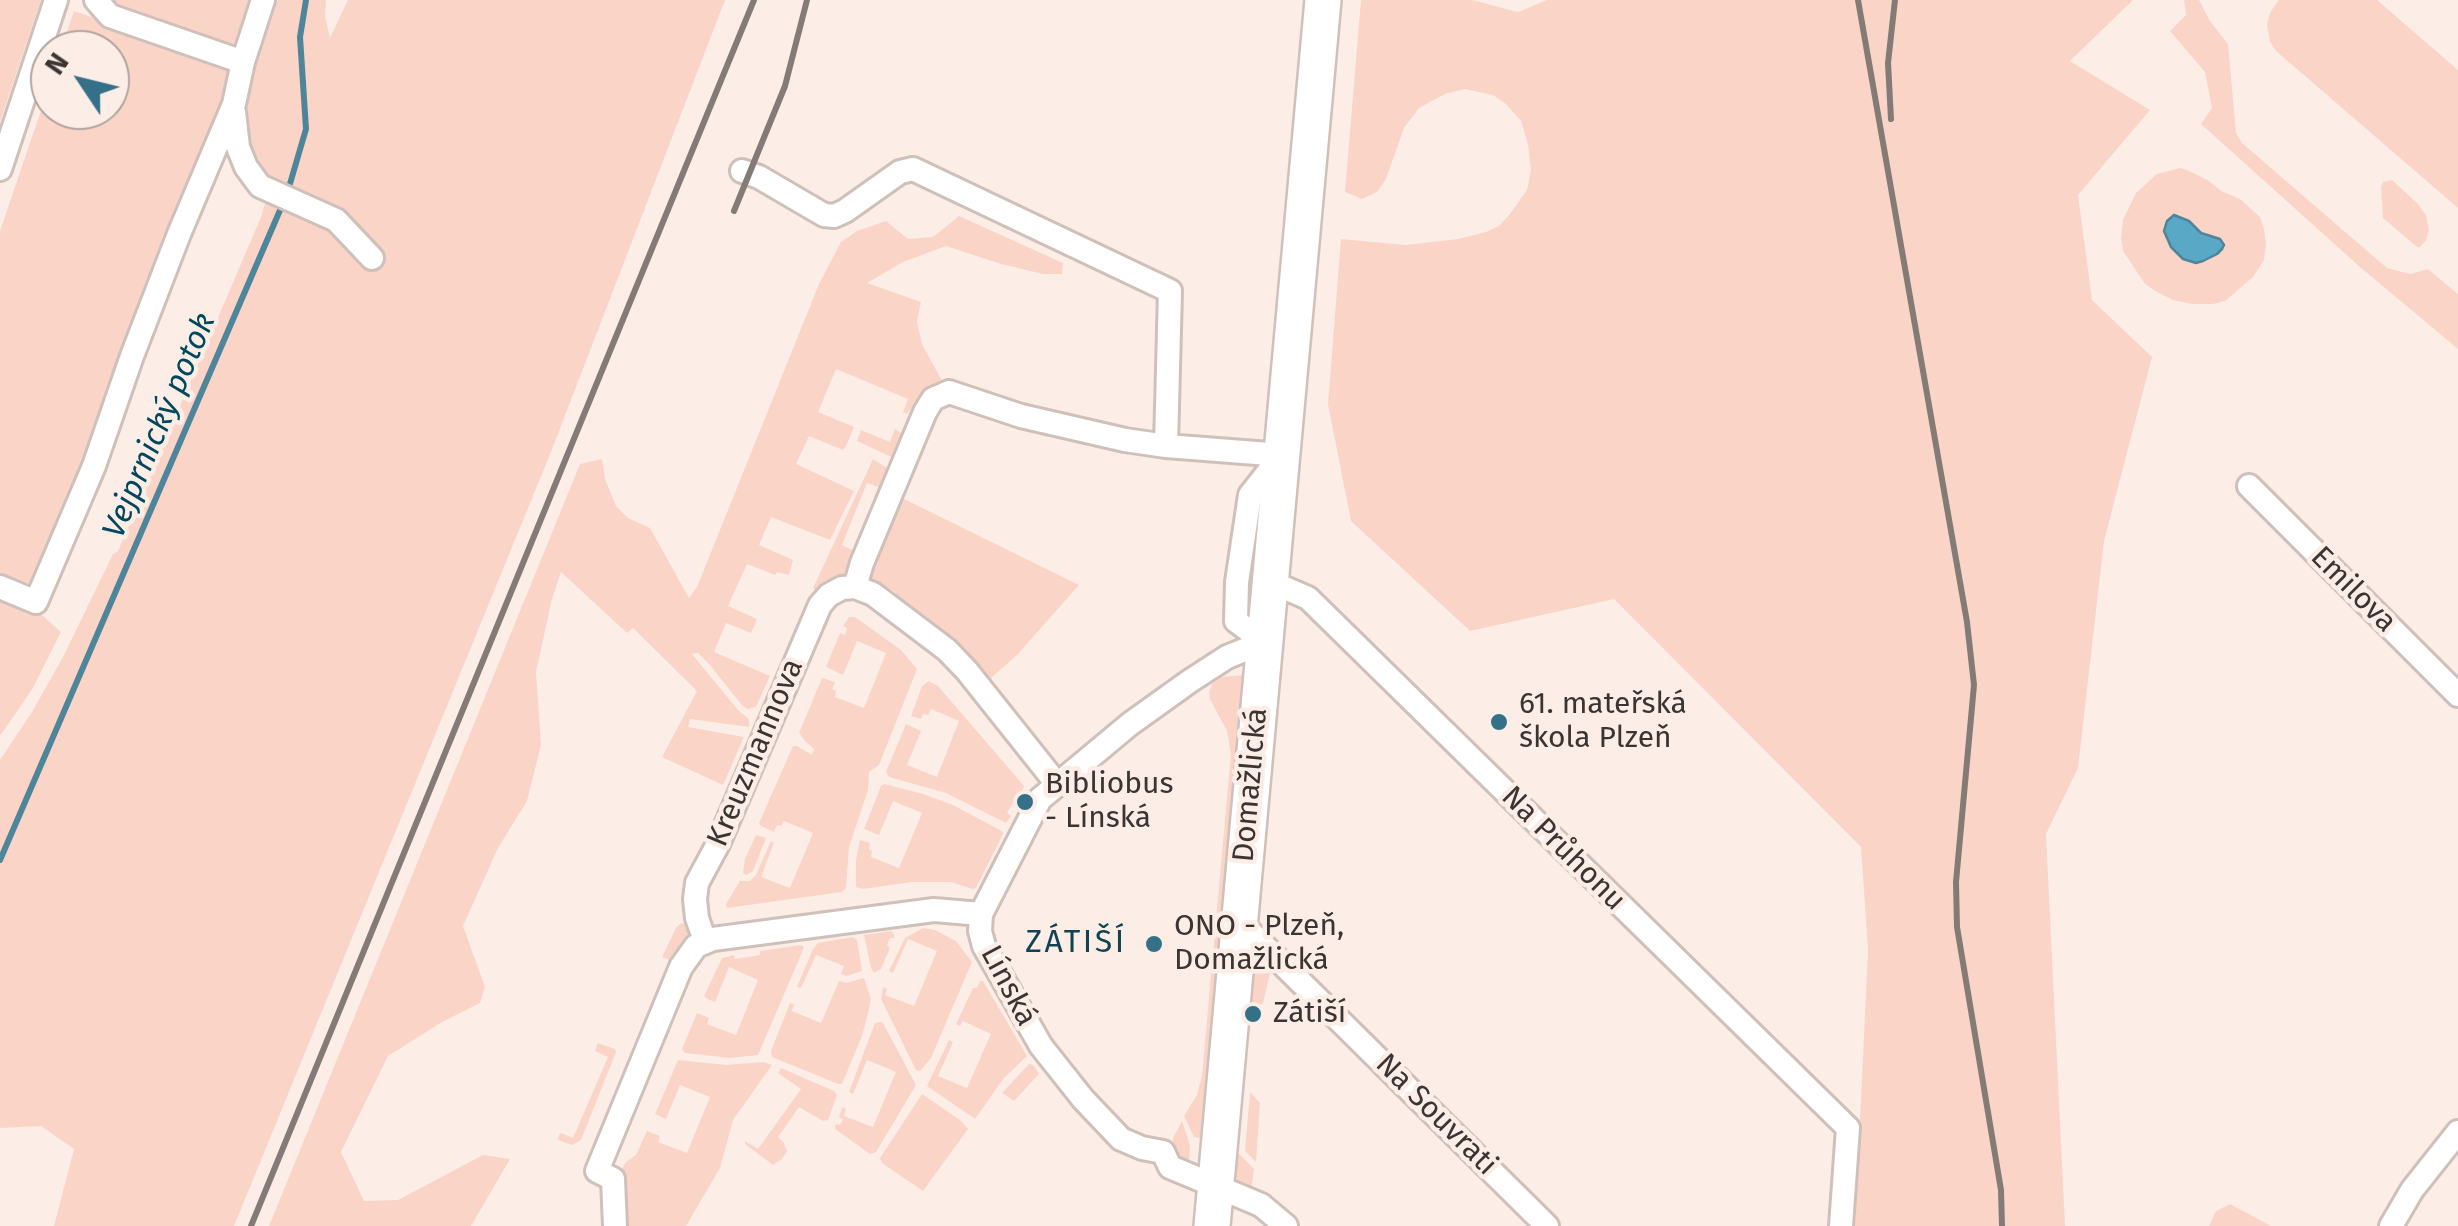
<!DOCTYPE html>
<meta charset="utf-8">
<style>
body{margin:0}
#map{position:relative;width:2458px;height:1226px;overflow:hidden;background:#fdede7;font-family:"Fira Sans",sans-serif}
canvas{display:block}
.north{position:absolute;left:30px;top:30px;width:100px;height:100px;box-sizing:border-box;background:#fdede7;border:2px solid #afa39f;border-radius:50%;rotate:305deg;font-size:28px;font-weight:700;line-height:40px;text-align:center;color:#3a3432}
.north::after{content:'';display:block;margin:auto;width:35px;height:45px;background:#347188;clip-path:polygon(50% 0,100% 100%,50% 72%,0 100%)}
</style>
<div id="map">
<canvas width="2458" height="1226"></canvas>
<div class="north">N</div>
</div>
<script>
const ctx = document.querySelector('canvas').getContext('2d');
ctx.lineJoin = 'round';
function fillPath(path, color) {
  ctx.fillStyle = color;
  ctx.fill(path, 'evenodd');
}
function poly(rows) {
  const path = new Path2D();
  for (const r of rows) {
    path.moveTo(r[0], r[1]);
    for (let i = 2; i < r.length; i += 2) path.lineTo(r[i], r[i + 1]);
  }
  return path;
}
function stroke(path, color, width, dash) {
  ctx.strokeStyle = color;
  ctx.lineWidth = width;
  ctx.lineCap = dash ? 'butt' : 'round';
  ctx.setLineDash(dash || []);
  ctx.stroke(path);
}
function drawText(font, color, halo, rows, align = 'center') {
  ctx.font = font + ' "Fira Sans",sans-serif';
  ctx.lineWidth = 9;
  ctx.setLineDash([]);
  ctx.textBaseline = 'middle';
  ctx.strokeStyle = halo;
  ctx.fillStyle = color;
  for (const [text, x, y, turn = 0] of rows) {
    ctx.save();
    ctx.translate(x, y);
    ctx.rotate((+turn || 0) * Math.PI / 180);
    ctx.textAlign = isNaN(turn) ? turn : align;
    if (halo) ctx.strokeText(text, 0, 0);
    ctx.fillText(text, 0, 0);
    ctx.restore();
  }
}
fillPath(poly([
 [0,0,41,0,0,122],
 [111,0,255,0,237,55,121,15],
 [270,0,326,0,325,17,330,38,348,0,725,0,551,452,234,1226,54,1226,74,1149,41,1126,0,1128,0,760,32,712,63,657,113,554,118,551,261,217,272,180,265,174,247,139,244,117,245,94],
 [1361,0,1472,0,1518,12,1547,0,2133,0,2070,61,2150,110,2078,195,2092,300,2152,357,2104,541,2078,768,2046,834,2065,1226,1855,1226,1868,950,1861,847,1614,599,1470,631,1351,521,1328,404,1341,239,1406,245,1458,239,1486,232,1499,226,1510,214,1527,190,1531,170,1528,144,1521,121,1506,104,1493,95,1465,89,1445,94,1419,108,1404,128,1386,179,1377,192,1362,199,1345,192],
 [2184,0,2199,0,2210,21,2228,44,2236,133,2242,143,2387,268,2410,274,2428,269,2458,294,2458,349,2360,267,2201,124,2212,108,2205,72,2170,31,2186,15],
 [2279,0,2377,0,2458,70,2458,208,2276,51,2270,42,2267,24,2271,11],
 [74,11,233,65,198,165,37,586,0,573,0,231,50,84,50,110,110,110,110,50,61,50],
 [2180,168,2187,170,2209,181,2221,191,2240,199,2260,217,2264,229,2266,245,2264,260,2253,277,2225,301,2213,304,2192,304,2173,300,2157,292,2145,284,2123,251,2121,238,2123,220,2136,193,2157,174],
 [2392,180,2417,203,2426,215,2429,230,2426,240,2420,247,2417,247,2383,218,2381,187,2383,182],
 [959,216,1063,263,1062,274,1043,274,1001,264,946,246,903,262,867,283,921,302,917,322,922,344,941,379,941,384,922,393,907,414,903,412,908,399,836,369,818,412,854,427,846,446,843,450,809,436,796,464,854,491,830,540,771,517,759,545,793,560,789,575,777,572,775,575,747,564,728,606,757,619,751,633,726,623,714,652,770,676,756,707,747,709,741,704,709,664,698,653,692,654,738,710,749,719,749,727,690,719,688,727,744,737,723,785,662,757,697,691,633,628,627,633,561,572,552,599,536,672,541,745,527,801,498,848,463,926,485,987,480,1003,442,1022,388,1056,341,1152,364,1201,398,1200,483,1155,510,1159,471,1226,269,1226,580,464,602,459,605,479,616,506,628,518,650,528,689,598,697,587,819,284,841,242,857,231,886,221,908,239,933,237],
 [895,429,906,436,900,461,857,441,861,430,890,442],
 [873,459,887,468,888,466,897,469,880,488,867,483,842,545,854,551,846,580,819,594,813,588],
 [898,496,1079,585,1017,655,991,678,994,684,989,684,892,598,896,593,883,584,879,588,871,584,869,573],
 [0,597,41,614,61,632,33,688,0,736],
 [849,617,855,617,901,650,917,669,879,765,869,772,868,790,849,847,846,888,842,892,727,908,726,904,740,881,750,881,756,875,771,841,774,843,761,877,790,888,813,833,784,821,781,826,777,825,774,832,761,826,759,823,793,746,797,746,812,755,814,749,805,741,799,733,822,678,835,682,832,689,836,691,835,697,864,708,886,653,857,641,843,675,826,667,840,633,845,635,847,628,843,626],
 [1245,675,1208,1139,1194,1137,1184,1116,1197,1095,1202,1076,1231,754,1227,731,1210,699,1209,692,1212,684,1221,677],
 [929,681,938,686,1024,786,1018,802,1014,801,1007,813,1011,816,1006,823,946,793,889,777,886,772,906,724,921,731,907,765,937,777,959,721,931,709,928,715,923,714,921,719,911,716,922,686],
 [884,784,923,794,953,805,1002,831,1003,834,976,888,973,889,951,882,912,882,863,889,856,887,856,860,860,840,870,843,869,849,872,851,871,857,899,868,922,813,893,801,879,835,864,829,881,786],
 [756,835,766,838,753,871,746,875,743,873,745,859],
 [689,922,690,937,674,962,662,957,676,928,680,924],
 [923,928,935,930,956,941,972,962,931,1058,920,1071,916,1070,881,999,883,987,887,989,885,995,914,1006,937,951,908,939,893,973,889,971,905,938],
 [891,931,894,934,894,938,890,938,887,945,890,948,881,969,874,973,871,968,864,935],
 [853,937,857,940,862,971,847,976,841,974,844,966,816,955,801,988,797,987,813,949,818,943],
 [801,945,804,947,803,950,758,1055,730,1058,685,1053,682,1049,697,1013,709,1018,707,1024,736,1035,758,980,729,967,715,1002,707,999,704,996,722,958,734,955,735,959,760,955,760,951],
 [1255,951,1273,960,1263,1003,1251,1013,1246,967],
 [864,978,871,999,869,1009,862,1036,842,1084,838,1084,772,1057,771,1051,790,1003,794,1004,792,1011,821,1023,839,981,846,983],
 [980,981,983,981,1027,1056,1004,1078,975,1119,927,1086,949,1040,953,1042,938,1076,967,1088,991,1034,963,1021,960,1026,956,1024,973,988,977,988],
 [880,1022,883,1023,916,1085,876,1152,870,1154,835,1129,835,1127,836,1124,840,1125,843,1119,839,1117,842,1107,846,1109,844,1116,873,1127,896,1072,867,1060,853,1094,849,1092,875,1023],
 [598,1043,615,1049,616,1052,581,1140,572,1145,558,1140,559,1135,561,1133,573,1138,608,1057,595,1051],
 [678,1060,726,1065,763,1062,772,1065,733,1120,720,1168,686,1226,625,1226,617,1178,626,1162,636,1155,647,1131,660,1136,658,1142,687,1153,710,1097,680,1085,666,1119,655,1114],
 [1029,1064,1033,1065,1039,1074,1014,1101,1002,1093],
 [781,1068,834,1091,837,1095,828,1120,823,1121,799,1107,778,1137,784,1143,787,1151,782,1159,773,1165,745,1144,745,1141,758,1149,801,1089,778,1073],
 [1250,1092,1260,1103,1256,1162,1245,1151],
 [922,1094,960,1120,968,1129,923,1191,882,1163,880,1158],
 [1182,1121,1190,1145,1189,1162,1178,1158,1172,1147,1173,1138],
 [1230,1150,1237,1152,1254,1169,1251,1191,1238,1182,1233,1173],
 [2230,1204,2271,1226,2209,1226,2216,1211]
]), '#fad5c7');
const water = poly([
 [2174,215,2189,221,2201,233,2220,239,2224,245,2222,249,2217,254,2203,261,2196,263,2183,259,2171,247,2164,231,2167,221,2174,215]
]);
fillPath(water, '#58a8c6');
stroke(water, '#4f859a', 2.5);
stroke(poly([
 [0,860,287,194,306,129,300,37,306,0]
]), '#4f859a', 6);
const minor = poly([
 [96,0,110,16,243,62],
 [234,112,238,147,246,167,260,186,336,220,372,258],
 [0,169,56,0],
 [742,171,759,177,824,215,834,216,845,211,900,172,913,169,1170,291,1166,446],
 [1280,457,1250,495,1237,582,1236,621,1264,642,1227,657,1190,681,1130,724,1040,799,981,914,980,931,984,946,1041,1046,1083,1099,1121,1139,1142,1148,1163,1152,1170,1167,1261,1205,1286,1226],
 [2249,486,2458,695],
 [0,587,36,602,94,466,132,356,179,234,234,104,243,62,263,0],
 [855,587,862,563,925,412,933,399,949,392,1021,416,1125,440,1166,446,1282,455],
 [1269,587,1285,588,1308,598,1848,1128,1841,1226],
 [1239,921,1547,1226],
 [705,941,697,918,695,899,697,883,718,844,820,605,829,595,842,588,855,587,873,594,947,650,967,671,1057,784],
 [615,1226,613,1179,597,1171,681,967,696,946,713,939,934,910,981,914],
 [2391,1226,2412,1190,2458,1132]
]);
const primary = poly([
 [1212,1226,1323,0]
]);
stroke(minor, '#cfc0ba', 28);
stroke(primary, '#cfc0ba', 40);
stroke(minor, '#fff', 22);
stroke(primary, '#fff', 35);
stroke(poly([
 [1858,0,1967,622,1974,685,1956,882,1957,927,2001,1190,2002,1226],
 [1891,119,1888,63,1895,0],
 [734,211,785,86,807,0],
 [251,1226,754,0]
]), '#847b77', 6);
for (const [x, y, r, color] of [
 [1499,722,10,"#347188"],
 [1025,802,10,"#347188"],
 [1154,944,10,"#347188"],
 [1253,1014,10,"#347188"]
]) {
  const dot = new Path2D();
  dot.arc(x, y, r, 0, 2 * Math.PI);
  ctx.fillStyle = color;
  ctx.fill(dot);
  stroke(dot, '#fdede7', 4);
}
drawText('30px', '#3a3432', '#fdede7', [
 ["Emilova",2353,590,45],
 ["Kreuzmannova",756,753,-67],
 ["Domažlická",1251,785,-85],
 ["Na Průhonu",1563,849,45],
 ["Línská",1008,986,62],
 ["Na Souvrati",1436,1115,45]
]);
drawText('30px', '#3a3432', '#fdede7', [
 ["61. mateřská",1519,705],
 ["škola Plzeň",1519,739],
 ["Bibliobus",1045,785],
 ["- Línská",1045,819],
 ["ONO - Plzeň,",1174,927],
 ["Domažlická",1174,961],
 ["Zátiší",1273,1014]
], 'left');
drawText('italic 32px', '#00485d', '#fdede7', [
 ["Vejprnický potok",160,426,-67]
]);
ctx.letterSpacing = '2.5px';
drawText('32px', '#104455', '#fdede7', [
 ["ZÁTIŠÍ",1076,943]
]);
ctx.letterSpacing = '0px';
</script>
